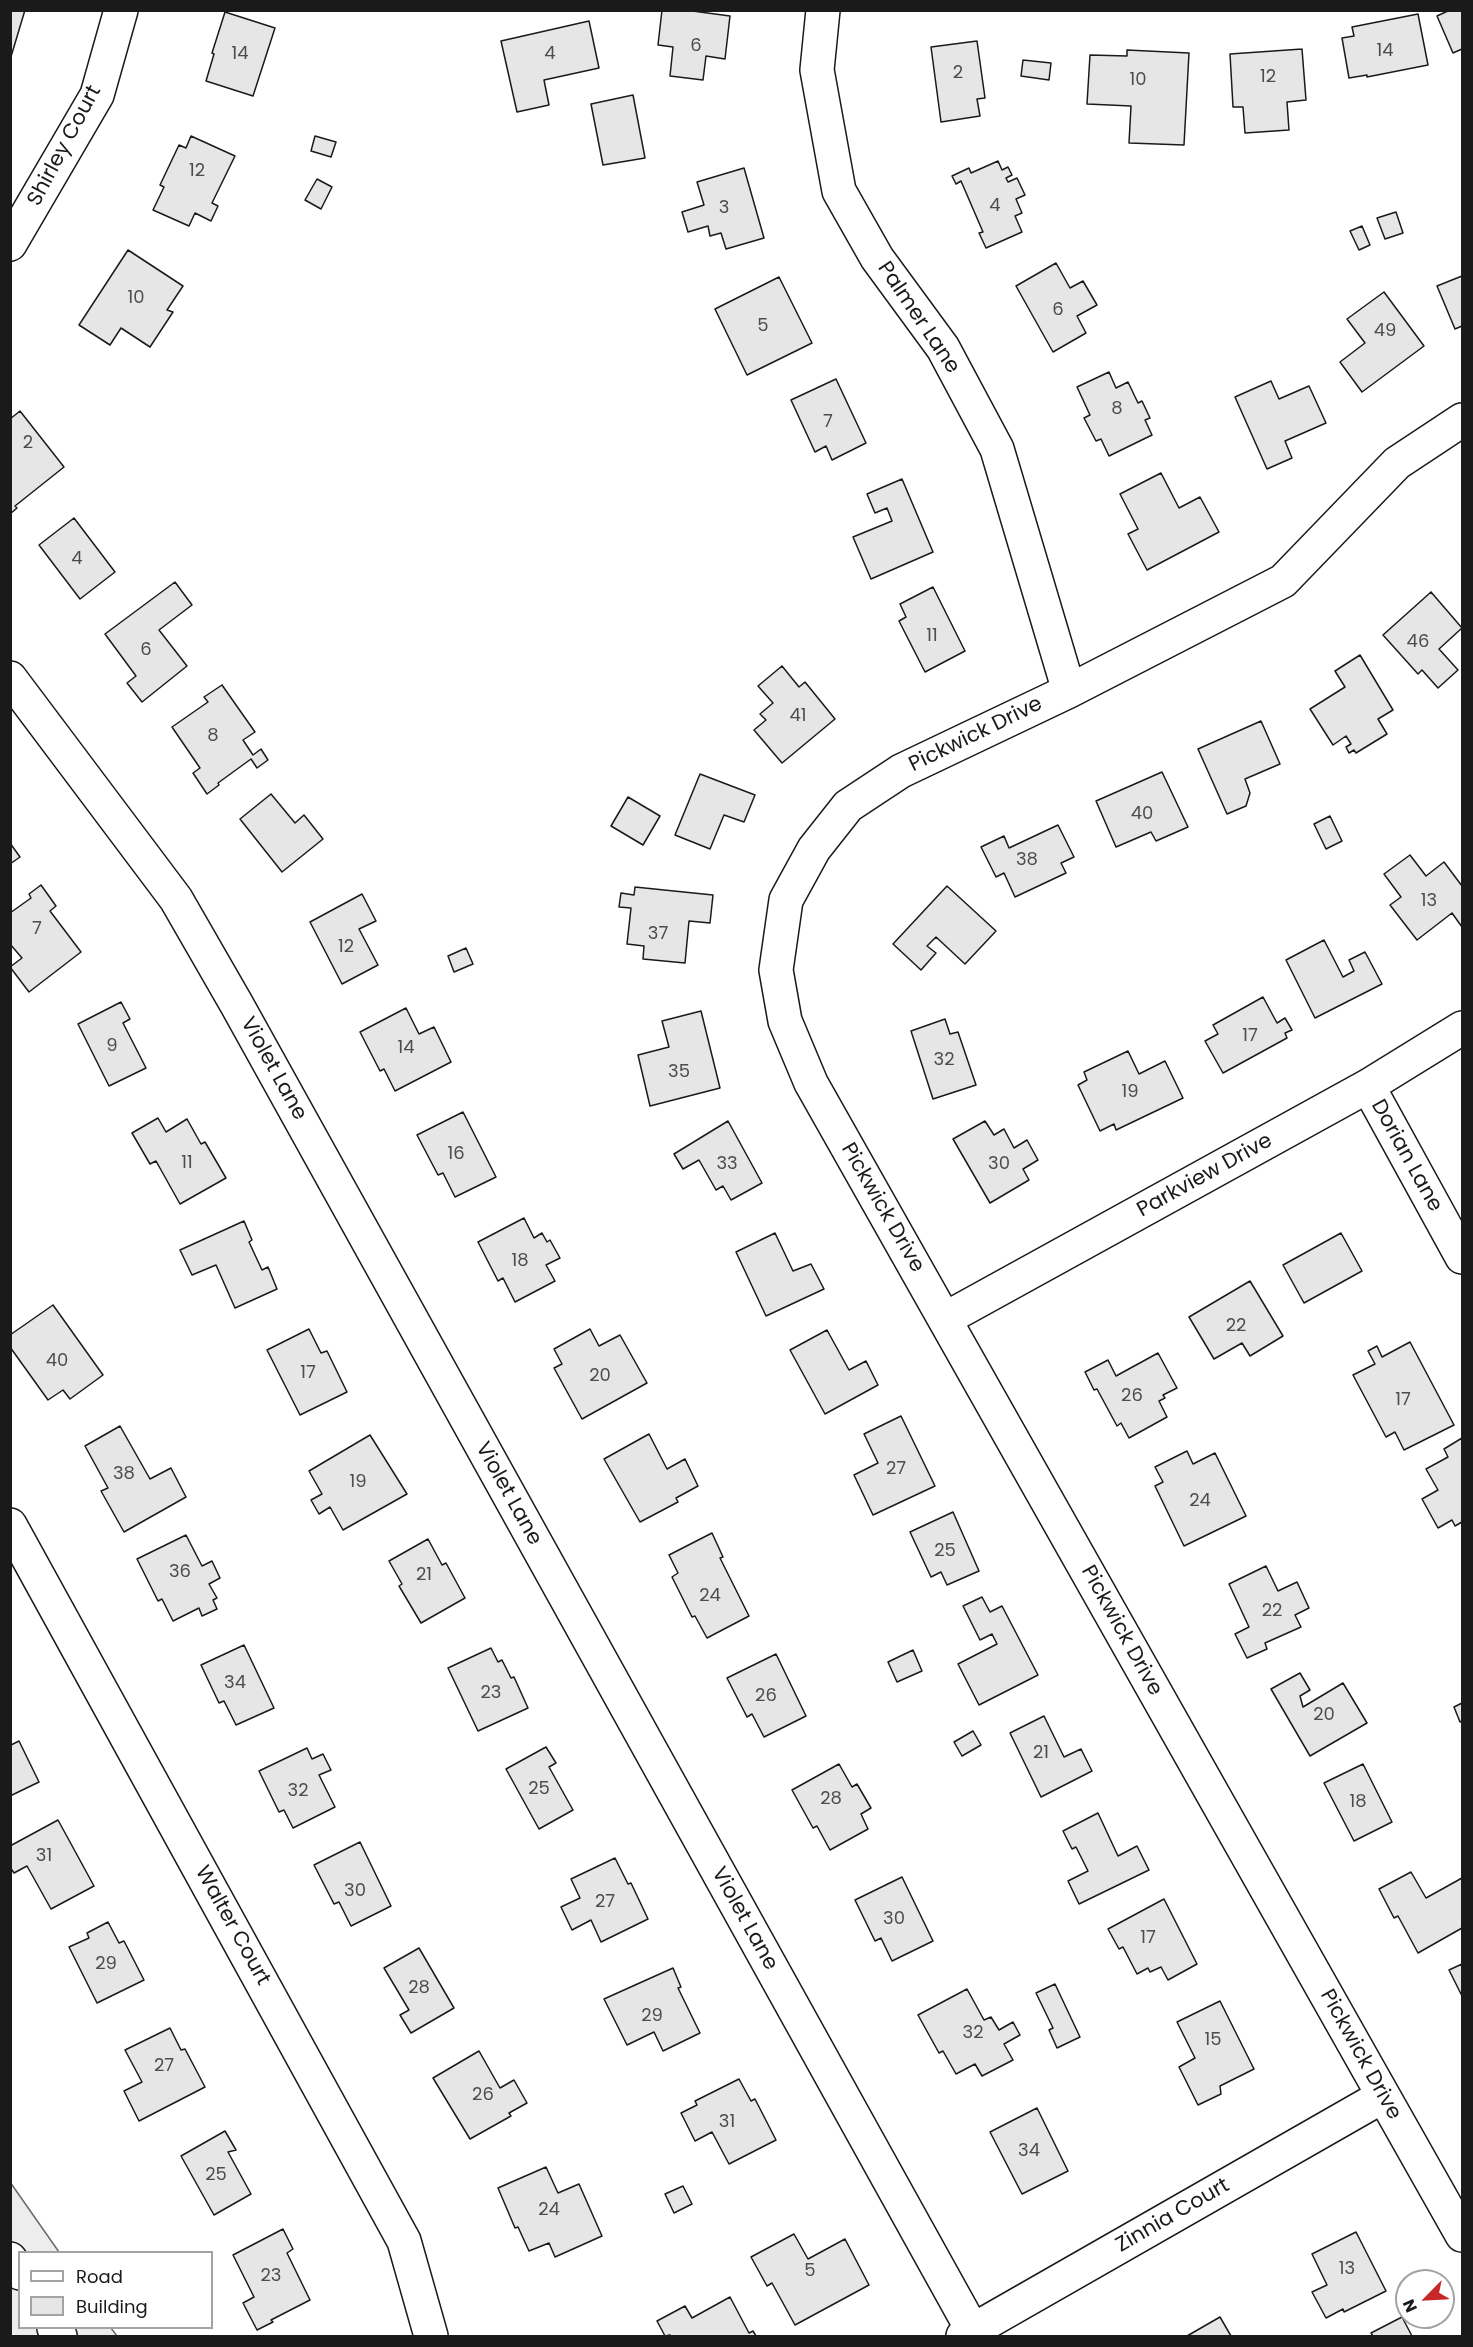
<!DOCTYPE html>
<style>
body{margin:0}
#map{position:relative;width:1473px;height:2347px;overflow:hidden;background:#fff;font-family:Poppins,sans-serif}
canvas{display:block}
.frame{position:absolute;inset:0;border:12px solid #1a1a1a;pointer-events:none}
.legend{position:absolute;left:18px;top:2251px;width:195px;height:78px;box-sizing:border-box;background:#fff;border:2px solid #a3a3a3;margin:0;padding:8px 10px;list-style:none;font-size:18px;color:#1a1a1a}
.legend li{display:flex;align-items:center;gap:12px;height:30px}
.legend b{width:30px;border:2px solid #a3a3a3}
.north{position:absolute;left:1395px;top:2269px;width:60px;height:60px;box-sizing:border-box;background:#fff;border:2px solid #a3a3a3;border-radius:50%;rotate:246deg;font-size:16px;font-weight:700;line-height:24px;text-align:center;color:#1a1a1a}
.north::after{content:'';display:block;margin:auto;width:21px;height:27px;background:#c62828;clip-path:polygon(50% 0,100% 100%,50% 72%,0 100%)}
</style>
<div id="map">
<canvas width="1473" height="2347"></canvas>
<div class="frame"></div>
<ul class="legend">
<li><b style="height:8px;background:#fff"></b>Road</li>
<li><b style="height:16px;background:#e6e6e6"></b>Building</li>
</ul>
<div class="north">N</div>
</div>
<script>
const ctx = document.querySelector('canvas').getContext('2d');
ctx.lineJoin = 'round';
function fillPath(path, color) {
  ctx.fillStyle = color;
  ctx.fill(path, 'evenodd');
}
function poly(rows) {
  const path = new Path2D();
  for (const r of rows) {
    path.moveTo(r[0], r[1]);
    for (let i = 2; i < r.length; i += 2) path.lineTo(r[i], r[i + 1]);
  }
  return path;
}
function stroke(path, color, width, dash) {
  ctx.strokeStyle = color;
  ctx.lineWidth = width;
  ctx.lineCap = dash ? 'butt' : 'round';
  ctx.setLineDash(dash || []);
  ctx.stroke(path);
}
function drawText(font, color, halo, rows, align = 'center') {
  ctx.font = font + ' Poppins,sans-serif';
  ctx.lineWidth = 4.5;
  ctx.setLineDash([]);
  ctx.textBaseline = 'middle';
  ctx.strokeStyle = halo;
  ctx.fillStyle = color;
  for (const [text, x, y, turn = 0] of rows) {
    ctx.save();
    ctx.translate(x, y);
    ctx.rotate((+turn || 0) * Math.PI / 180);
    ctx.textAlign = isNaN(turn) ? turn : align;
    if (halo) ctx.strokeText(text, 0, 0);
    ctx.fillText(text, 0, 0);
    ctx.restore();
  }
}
const parking = poly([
 [10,2182,59,2252,20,2252,20,2328,111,2328,117,2336,11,2336,10,2182]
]);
fillPath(parking, '#ededed');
stroke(parking, '#6a6a6a', 1.5);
const building = poly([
 [10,10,25,10,10,60,10,10],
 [662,10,685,10,730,16,725,59,706,56,703,80,670,76,673,47,658,45,662,10],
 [1450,10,1462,10,1462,49,1453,53,1437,16,1450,10],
 [225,12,275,28,253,96,206,81,214,54,212,53,225,12],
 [1418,14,1428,65,1367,77,1367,75,1349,78,1342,38,1354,36,1352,27,1418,14],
 [589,21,599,68,544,80,549,105,517,112,501,41,589,21],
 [977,41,985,98,977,99,980,116,941,122,931,47,977,41],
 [1302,49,1306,100,1287,102,1289,130,1245,133,1243,107,1233,107,1230,54,1302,49],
 [1127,50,1189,53,1184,145,1129,143,1131,106,1087,104,1090,55,1127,56,1127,50],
 [1023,60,1051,63,1049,80,1021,76,1023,60],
 [633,95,645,158,603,165,591,104,633,95],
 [191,136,235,156,212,203,218,206,211,221,195,213,189,226,153,210,164,187,160,185,179,145,186,148,191,136],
 [315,136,336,142,331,157,311,151,315,136],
 [998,161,1002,170,1008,167,1012,175,1006,178,1008,182,1017,178,1025,195,1016,199,1022,213,1015,216,1022,232,986,248,979,233,983,232,961,181,956,184,952,176,969,168,971,173,998,161],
 [744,168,764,238,726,249,721,233,710,236,708,226,688,232,682,212,704,205,697,182,744,168],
 [317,179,332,187,321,209,305,200,317,179],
 [1396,212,1403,233,1385,239,1377,218,1396,212],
 [1362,226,1370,245,1359,250,1350,231,1362,226],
 [128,250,183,286,167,310,173,312,150,347,121,328,110,345,79,325,128,250],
 [1056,263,1070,288,1083,281,1097,305,1077,316,1086,333,1053,352,1016,286,1056,263],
 [1462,276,1462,326,1455,329,1437,286,1462,276],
 [779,277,812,343,747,375,715,309,779,277],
 [1384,292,1424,346,1362,392,1340,362,1365,343,1347,319,1384,292],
 [1109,372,1116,388,1128,382,1138,403,1142,401,1150,418,1145,420,1152,435,1109,456,1101,439,1096,441,1084,418,1090,415,1077,387,1109,372],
 [836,379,866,443,832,460,826,446,815,452,791,400,836,379],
 [1271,381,1279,399,1309,386,1326,423,1285,441,1292,458,1267,469,1235,397,1271,381],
 [20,411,64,467,15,506,17,508,10,514,10,419,20,411],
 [1161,473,1179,508,1200,497,1219,532,1147,570,1128,534,1138,529,1120,494,1161,473],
 [902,479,933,552,871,579,853,537,892,521,887,508,875,513,867,494,902,479],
 [74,518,115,572,80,599,39,545,74,518],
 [175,582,192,605,159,630,187,666,142,702,127,683,136,676,105,634,175,582],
 [933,587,965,651,925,672,899,621,906,617,900,604,933,587],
 [1431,592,1462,628,1439,649,1458,670,1438,688,1422,670,1418,674,1383,635,1431,592],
 [1360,655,1393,710,1378,719,1387,734,1356,753,1354,750,1349,753,1346,747,1351,744,1346,736,1333,745,1310,709,1345,687,1335,671,1360,655],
 [782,666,799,687,805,682,835,719,782,763,754,730,766,720,760,714,773,703,758,686,782,666],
 [222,685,255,732,243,740,253,755,261,749,268,760,257,768,251,759,218,783,219,785,207,794,193,773,200,768,172,727,208,702,204,697,222,685],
 [1261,721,1280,764,1245,779,1250,793,1246,806,1227,814,1198,749,1261,721],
 [1162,772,1188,827,1156,841,1151,832,1116,847,1096,801,1162,772],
 [700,774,755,795,744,822,724,815,710,849,675,835,700,774],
 [271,794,295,823,304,815,323,839,282,872,240,819,271,794],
 [628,797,660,816,643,845,611,826,628,797],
 [1330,816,1342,841,1326,849,1314,824,1330,816],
 [1058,825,1074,857,1061,863,1066,873,1015,897,1004,873,996,877,981,847,1004,836,1009,848,1058,825],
 [10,843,20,857,10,864,10,843],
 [1410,855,1426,876,1444,862,1462,886,1462,927,1452,913,1417,940,1390,905,1401,897,1384,874,1410,855],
 [41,885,56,906,50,911,81,952,29,992,10,967,22,958,10,944,10,913,31,898,29,894,41,885],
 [947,886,996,931,965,964,936,937,927,946,936,953,921,970,893,944,947,886],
 [635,887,713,895,710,923,689,921,685,963,643,959,644,946,627,944,631,908,619,907,621,893,634,895,635,887],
 [362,894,376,921,359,929,378,965,342,984,310,922,362,894],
 [1324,940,1343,977,1354,971,1349,960,1365,952,1382,984,1315,1018,1286,960,1324,940],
 [466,948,473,964,454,972,448,956,466,948],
 [1263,997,1277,1023,1285,1018,1292,1030,1285,1033,1287,1038,1223,1073,1205,1041,1218,1034,1213,1025,1263,997],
 [121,1002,130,1019,123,1023,146,1068,109,1086,78,1024,121,1002],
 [406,1008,419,1034,434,1027,451,1062,395,1091,384,1069,380,1071,360,1032,406,1008],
 [701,1011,720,1088,650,1106,638,1055,669,1047,662,1021,701,1011],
 [945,1019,950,1034,958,1032,976,1085,933,1099,911,1031,945,1019],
 [1128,1051,1139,1074,1165,1061,1183,1098,1116,1130,1114,1124,1100,1131,1078,1085,1087,1080,1084,1072,1128,1051],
 [463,1112,496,1177,455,1197,443,1173,438,1175,417,1135,463,1112],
 [158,1118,166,1132,187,1119,201,1144,205,1142,226,1178,180,1204,156,1161,150,1164,132,1133,158,1118],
 [728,1121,762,1183,731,1200,723,1186,716,1190,699,1160,683,1169,674,1154,728,1121],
 [985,1121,994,1135,1004,1129,1014,1148,1027,1140,1038,1160,1023,1169,1029,1180,990,1203,953,1139,985,1121],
 [524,1218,534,1238,542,1233,547,1242,550,1240,560,1258,546,1265,555,1281,515,1302,503,1278,498,1281,478,1242,524,1218],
 [244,1221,252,1240,249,1242,262,1270,268,1267,277,1289,235,1308,216,1265,192,1275,180,1250,244,1221],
 [775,1233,793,1271,811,1264,824,1289,766,1316,736,1252,775,1233],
 [1341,1233,1362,1271,1304,1303,1283,1265,1341,1233],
 [1250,1281,1283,1336,1250,1356,1242,1343,1214,1359,1189,1317,1250,1281],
 [53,1305,103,1375,70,1399,63,1390,48,1400,10,1347,10,1335,53,1305],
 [309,1329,321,1353,327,1351,347,1392,300,1415,267,1350,309,1329],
 [590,1329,599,1346,620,1335,647,1383,582,1419,554,1368,562,1364,554,1349,590,1329],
 [827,1330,849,1370,866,1361,878,1385,825,1414,790,1350,827,1330],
 [1410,1342,1454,1425,1404,1450,1395,1432,1386,1437,1353,1375,1375,1364,1368,1351,1377,1346,1382,1357,1410,1342],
 [1158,1353,1177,1388,1163,1395,1165,1398,1159,1401,1167,1417,1129,1438,1121,1423,1117,1426,1097,1389,1094,1390,1085,1372,1108,1360,1116,1376,1158,1353],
 [901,1416,935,1486,873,1515,854,1475,878,1463,864,1434,901,1416],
 [120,1426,150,1479,171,1468,186,1497,124,1532,101,1491,108,1488,85,1446,120,1426],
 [649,1434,667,1469,685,1459,698,1486,676,1498,678,1502,640,1522,604,1459,649,1434],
 [370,1435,407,1494,343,1530,330,1507,319,1514,311,1500,322,1494,309,1471,370,1435],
 [1462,1438,1462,1522,1455,1526,1452,1520,1438,1528,1422,1499,1438,1490,1426,1469,1448,1457,1444,1449,1462,1438],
 [1187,1451,1193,1464,1215,1453,1246,1516,1184,1546,1155,1486,1163,1482,1155,1467,1187,1451],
 [953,1512,979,1571,947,1585,941,1572,931,1577,910,1532,953,1512],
 [712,1533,723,1557,720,1558,749,1616,707,1638,695,1616,692,1617,672,1577,678,1573,669,1555,712,1533],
 [186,1535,202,1566,212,1561,220,1578,209,1584,217,1598,213,1600,217,1609,202,1616,199,1608,173,1621,162,1599,158,1601,137,1559,186,1535],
 [428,1539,442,1565,446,1563,465,1598,421,1623,399,1586,402,1584,389,1561,428,1539],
 [1266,1566,1278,1591,1297,1582,1309,1608,1295,1615,1301,1627,1265,1643,1267,1649,1247,1658,1235,1634,1249,1627,1229,1584,1266,1566],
 [982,1597,990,1612,1002,1606,1038,1675,979,1705,958,1664,997,1644,992,1634,980,1640,963,1606,982,1597],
 [244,1645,274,1708,236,1725,224,1701,219,1703,201,1665,244,1645],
 [491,1648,498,1662,502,1660,511,1678,514,1677,528,1708,478,1731,448,1668,491,1648],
 [913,1650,922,1671,897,1682,888,1662,913,1650],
 [776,1654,806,1716,764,1737,752,1714,747,1717,727,1678,776,1654],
 [1300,1673,1310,1690,1300,1696,1303,1707,1343,1683,1367,1723,1310,1756,1271,1689,1300,1673],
 [1462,1703,1462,1721,1460,1722,1454,1707,1462,1703],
 [1044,1716,1064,1757,1081,1749,1092,1771,1041,1797,1010,1733,1044,1716],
 [973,1731,981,1745,962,1756,954,1742,973,1731],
 [19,1741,39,1782,10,1796,10,1743,11,1745,19,1741],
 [546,1747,556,1763,549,1767,573,1810,539,1829,506,1769,546,1747],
 [307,1748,312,1759,323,1754,331,1770,319,1775,335,1807,293,1828,284,1810,279,1812,259,1771,307,1748],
 [839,1764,852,1787,857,1784,871,1808,861,1814,868,1829,830,1850,817,1826,813,1828,792,1790,839,1764],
 [1363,1764,1392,1822,1354,1841,1324,1783,1363,1764],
 [1098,1813,1118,1856,1137,1846,1149,1870,1079,1904,1068,1881,1088,1871,1076,1847,1072,1849,1063,1831,1098,1813],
 [58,1820,94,1886,51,1909,27,1866,14,1873,10,1867,10,1846,58,1820],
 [360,1842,391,1906,351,1926,339,1902,334,1904,314,1865,360,1842],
 [615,1858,628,1884,631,1883,648,1919,601,1942,591,1920,572,1930,561,1907,580,1898,571,1879,615,1858],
 [1411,1872,1426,1898,1462,1878,1462,1928,1418,1953,1398,1916,1394,1918,1379,1889,1411,1872],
 [902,1877,933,1941,892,1961,881,1938,875,1941,855,1900,902,1877],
 [1164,1899,1197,1964,1168,1980,1161,1967,1150,1972,1148,1968,1137,1974,1123,1947,1119,1949,1108,1929,1164,1899],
 [108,1922,119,1943,124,1941,144,1980,97,2003,69,1947,89,1938,87,1933,108,1922],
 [419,1948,454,2008,411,2033,400,2015,409,2010,384,1968,419,1948],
 [1462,1964,1462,1996,1449,1970,1462,1964],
 [673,1968,681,1987,678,1988,700,2033,663,2051,654,2032,627,2045,604,1999,673,1968],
 [1055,1984,1080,2037,1057,2048,1049,2030,1053,2028,1036,1993,1055,1984],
 [967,1989,984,2020,991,2017,999,2030,1013,2022,1020,2035,1004,2044,1013,2060,982,2076,975,2064,956,2074,943,2051,939,2053,918,2015,967,1989],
 [1220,2001,1254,2069,1220,2086,1221,2094,1198,2105,1179,2067,1195,2058,1177,2022,1220,2001],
 [170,2028,181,2050,185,2049,205,2087,139,2121,124,2091,142,2082,125,2050,170,2028],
 [479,2051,500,2088,514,2080,527,2103,509,2113,511,2116,470,2139,433,2078,479,2051],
 [739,2079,751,2101,755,2099,776,2140,729,2164,712,2132,695,2141,681,2113,697,2105,695,2101,739,2079],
 [1037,2108,1068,2171,1022,2194,990,2132,1037,2108],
 [225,2131,236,2150,228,2152,251,2194,214,2215,181,2156,225,2131],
 [546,2167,558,2193,579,2184,602,2236,555,2257,549,2243,529,2251,518,2227,515,2228,498,2188,546,2167],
 [683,2186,692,2204,674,2213,665,2194,683,2186],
 [283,2229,293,2249,287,2253,310,2300,271,2320,273,2322,257,2330,243,2303,254,2297,233,2255,283,2229],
 [1356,2232,1386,2291,1344,2312,1343,2309,1326,2318,1312,2292,1327,2285,1312,2254,1356,2232],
 [794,2234,808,2259,845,2239,869,2285,795,2325,772,2283,767,2286,751,2257,794,2234],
 [730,2297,749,2333,753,2331,756,2336,671,2336,670,2335,665,2336,657,2321,685,2306,692,2318,730,2297],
 [1220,2317,1231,2336,1187,2336,1220,2317],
 [1402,2317,1412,2336,1373,2336,1371,2333,1402,2317]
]);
fillPath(building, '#e6e6e6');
stroke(building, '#1a1a1a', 1.5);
const minor = poly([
 [823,10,817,70,839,191,877,258,943,348,997,449,1069,691],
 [10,244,97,95,121,10],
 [1462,420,1397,463,1283,581,1069,691,901,771,848,806,814,849,786,900,776,970,785,1021,811,1083,1462,2235],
 [10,678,176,899,237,1005,973,2331],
 [1368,1086,1462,1257],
 [945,1319,1368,1086,1462,1028],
 [10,1525,404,2241,431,2336],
 [10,2259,20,2273],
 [54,2328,60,2336],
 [963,2336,1383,2096]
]);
stroke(minor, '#1a1a1a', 36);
stroke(minor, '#fff', 33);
drawText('18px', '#4d4d4d', null, [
 ["6",696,46],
 ["14",1385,51],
 ["14",240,54],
 ["4",550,54],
 ["2",958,73],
 ["12",1268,77],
 ["10",1138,80],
 ["12",197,171],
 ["4",995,206],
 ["3",724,208],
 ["10",136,298],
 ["6",1058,310],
 ["5",763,326],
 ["49",1385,331],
 ["8",1117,409],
 ["7",828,422],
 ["2",28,443],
 ["4",77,559],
 ["11",932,636],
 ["46",1418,642],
 ["6",146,650],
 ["41",798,716],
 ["8",213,736],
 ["40",1142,814],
 ["38",1027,860],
 ["13",1429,901],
 ["7",37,929],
 ["37",658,934],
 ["12",346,947],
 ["17",1250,1036],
 ["9",112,1046],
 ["14",406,1048],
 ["32",944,1060],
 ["35",679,1072],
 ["19",1130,1092],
 ["16",456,1154],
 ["11",187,1163],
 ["33",727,1164],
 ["30",999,1164],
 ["18",520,1261],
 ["22",1236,1326],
 ["40",57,1361],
 ["17",308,1373],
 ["20",600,1376],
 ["26",1132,1396],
 ["17",1403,1400],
 ["27",896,1469],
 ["38",124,1474],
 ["19",358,1482],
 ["24",1200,1501],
 ["25",945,1551],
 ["36",180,1572],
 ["21",424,1575],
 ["24",710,1596],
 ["22",1272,1611],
 ["34",235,1683],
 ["23",491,1693],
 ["26",766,1696],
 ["20",1324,1715],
 ["21",1041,1753],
 ["25",539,1789],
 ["32",298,1791],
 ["28",831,1799],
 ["18",1358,1802],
 ["31",44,1856],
 ["30",355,1891],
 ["27",605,1902],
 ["30",894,1919],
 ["17",1148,1938],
 ["29",106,1964],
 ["28",419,1988],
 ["29",652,2016],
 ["32",973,2033],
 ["15",1213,2040],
 ["27",164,2066],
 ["26",483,2095],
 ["31",727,2122],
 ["34",1029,2151],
 ["25",216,2175],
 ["24",549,2210],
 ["13",1347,2269],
 ["5",810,2271],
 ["23",271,2276]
]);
drawText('21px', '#1a1a1a', '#fff', [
 ["Shirley Court",65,146,-62],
 ["Palmer Lane",918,318,56],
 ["Pickwick Drive",976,735,-26],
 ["Violet Lane",273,1069,61],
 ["Dorian Lane",1406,1156,61],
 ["Parkview Drive",1205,1176,-29],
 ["Pickwick Drive",882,1208,60],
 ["Violet Lane",508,1494,61],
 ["Pickwick Drive",1121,1631,61],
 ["Violet Lane",744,1919,61],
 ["Walter Court",232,1926,61],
 ["Pickwick Drive",1360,2055,61],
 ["Zinnia Court",1173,2216,-30]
]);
</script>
